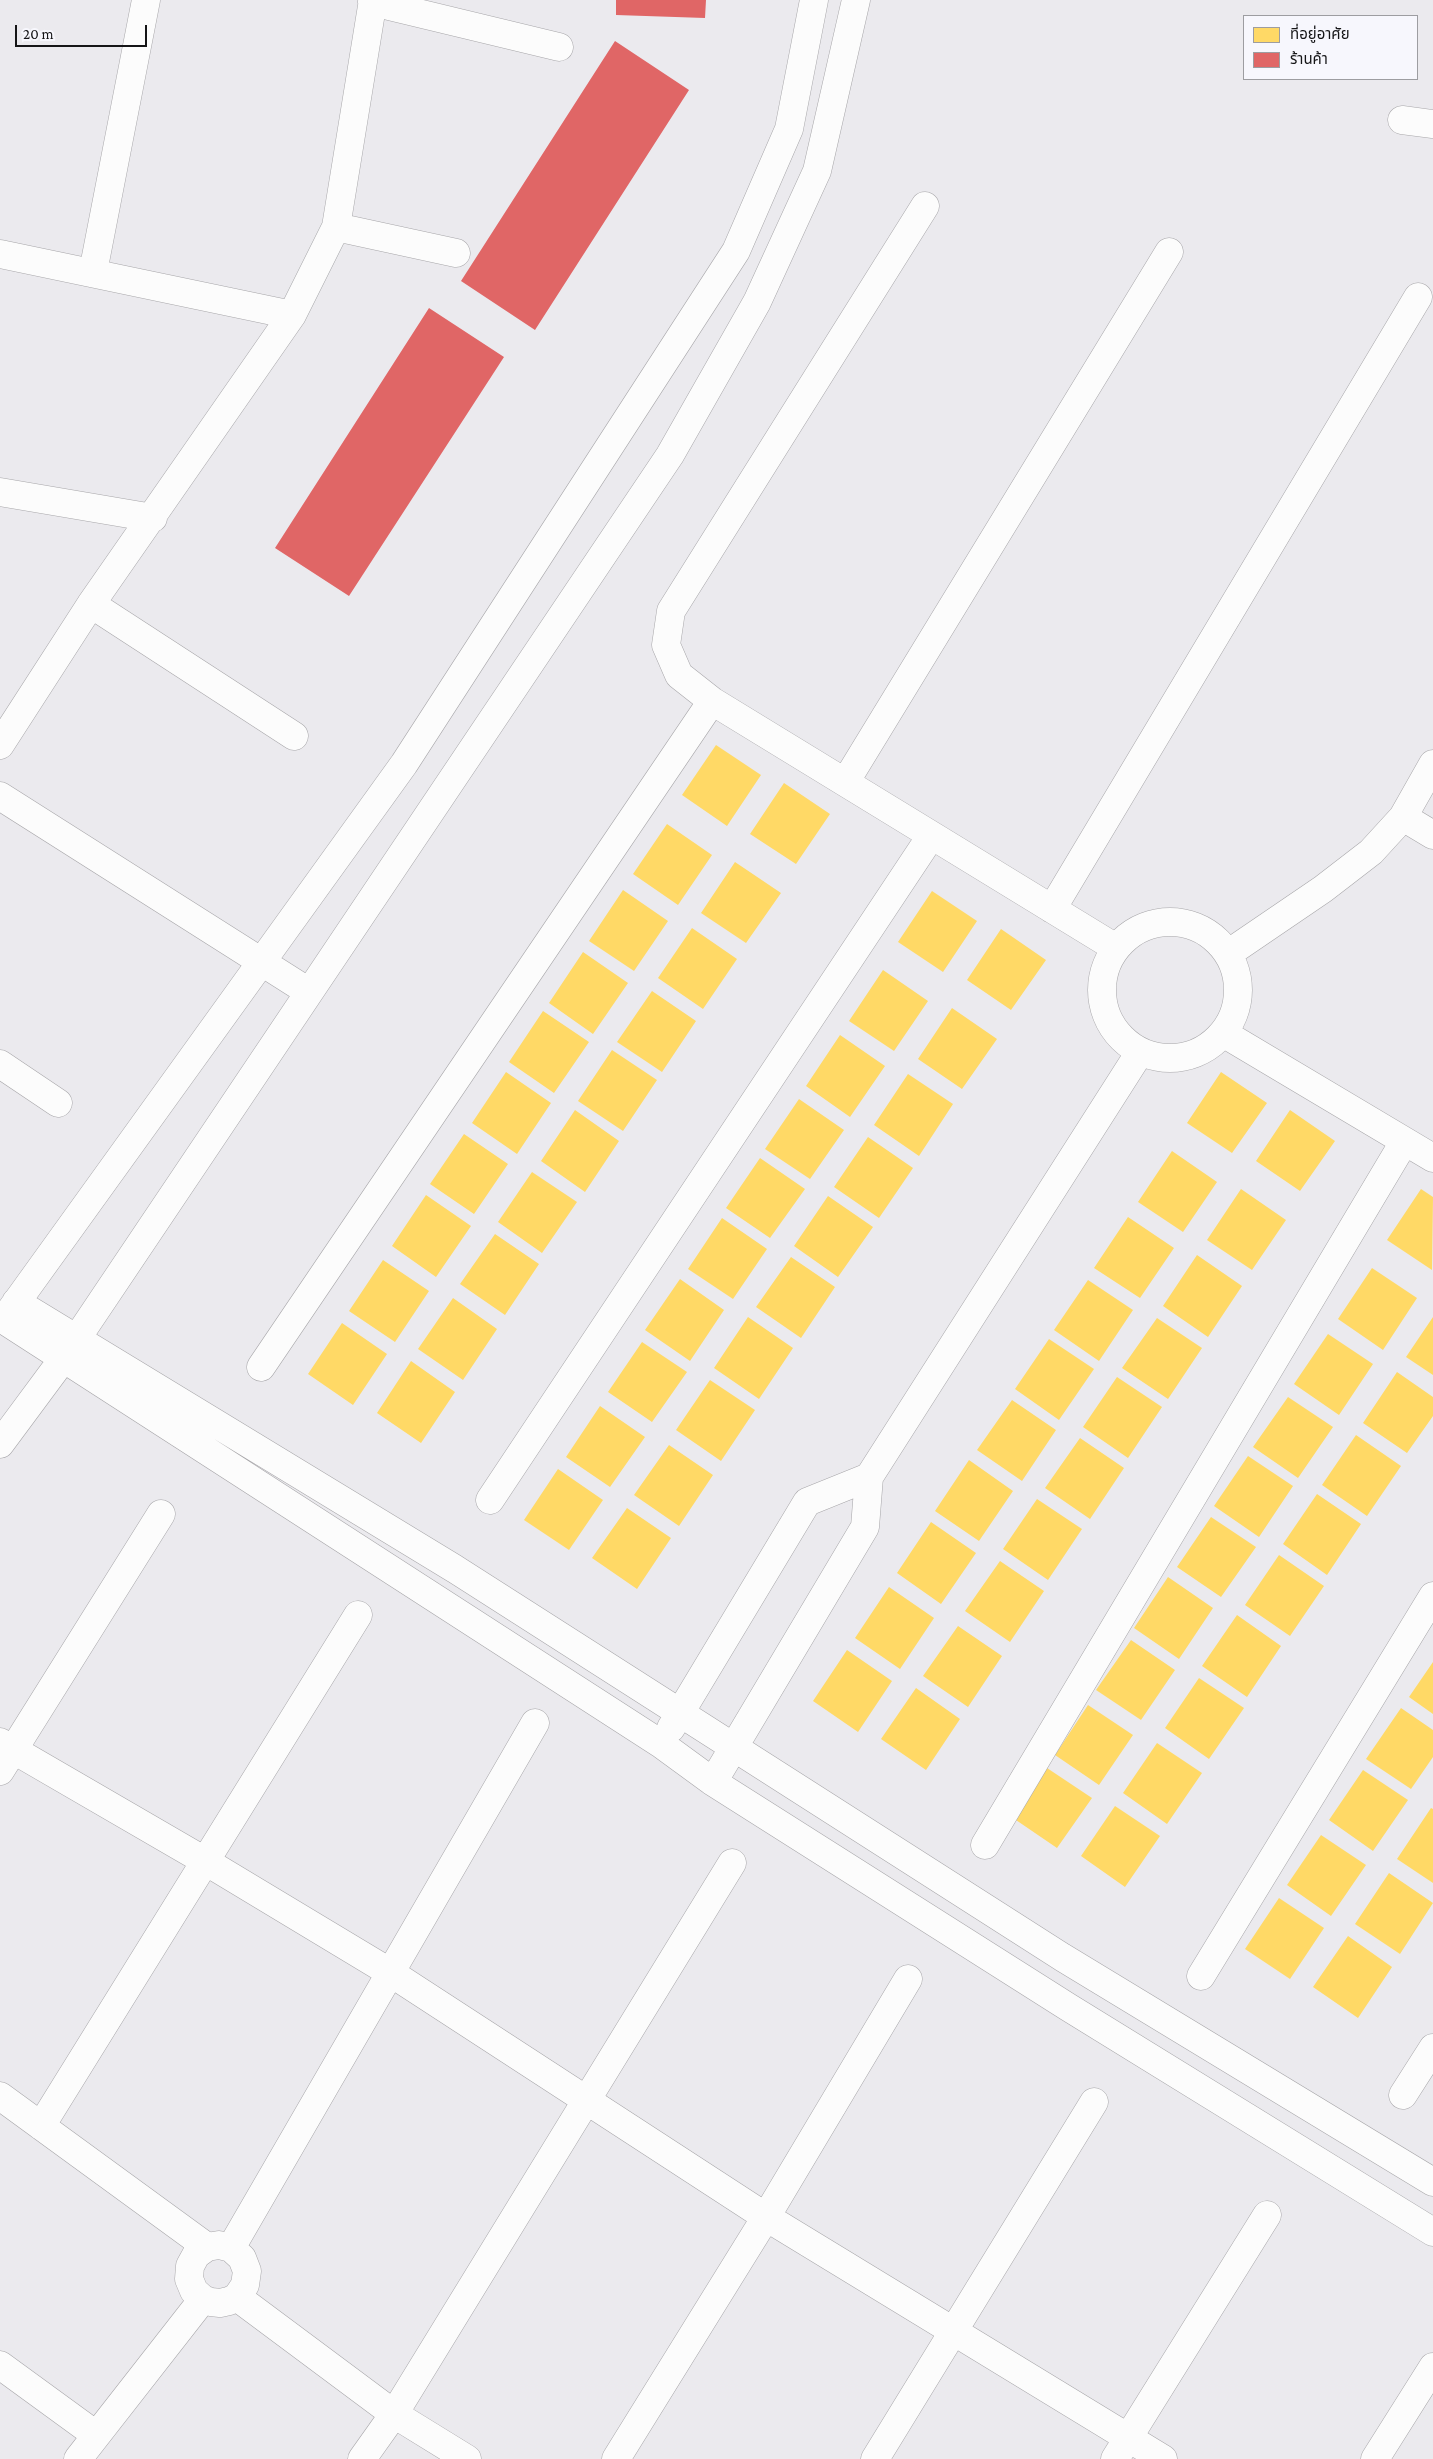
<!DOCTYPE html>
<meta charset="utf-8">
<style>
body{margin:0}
#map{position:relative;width:1433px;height:2459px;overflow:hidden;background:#ebeaee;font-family:"Crimson Pro","Noto Sans Thai",serif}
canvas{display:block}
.legend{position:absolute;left:1243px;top:15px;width:175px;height:65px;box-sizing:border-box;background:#f7f7fd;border:1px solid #9d9da1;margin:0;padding:6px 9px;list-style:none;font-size:15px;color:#151517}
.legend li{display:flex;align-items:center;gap:10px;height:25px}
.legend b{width:25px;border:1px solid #9d9da1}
.scale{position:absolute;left:15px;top:25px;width:132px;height:22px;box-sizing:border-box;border:2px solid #151517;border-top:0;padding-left:6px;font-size:15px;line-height:18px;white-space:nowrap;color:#151517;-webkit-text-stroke:4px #f7f7fd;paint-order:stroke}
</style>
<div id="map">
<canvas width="1433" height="2459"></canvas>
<ul class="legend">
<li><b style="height:14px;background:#ffd966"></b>ที่อยู่อาศัย</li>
<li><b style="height:14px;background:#e06666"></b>ร้านค้า</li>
</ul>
<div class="scale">20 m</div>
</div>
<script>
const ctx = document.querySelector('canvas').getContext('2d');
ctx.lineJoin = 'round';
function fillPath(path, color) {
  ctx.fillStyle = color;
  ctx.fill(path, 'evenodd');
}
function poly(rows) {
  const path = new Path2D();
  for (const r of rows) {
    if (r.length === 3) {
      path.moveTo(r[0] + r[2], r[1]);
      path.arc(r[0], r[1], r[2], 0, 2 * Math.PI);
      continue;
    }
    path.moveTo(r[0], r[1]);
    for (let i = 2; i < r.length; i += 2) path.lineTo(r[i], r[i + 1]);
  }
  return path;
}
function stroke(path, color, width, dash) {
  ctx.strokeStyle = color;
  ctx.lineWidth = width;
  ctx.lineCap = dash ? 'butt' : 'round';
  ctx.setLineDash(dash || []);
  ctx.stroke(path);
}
fillPath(poly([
 [716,745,761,775,727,826,682,795],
 [784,783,830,814,796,864,750,834],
 [667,824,712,855,678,905,633,874],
 [735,862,781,893,746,943,701,913],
 [623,890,668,921,634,971,589,941],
 [932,891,977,921,943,972,898,942],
 [692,928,737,959,703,1009,658,978],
 [1001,929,1046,960,1011,1010,967,980],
 [583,952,628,983,593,1034,549,1003],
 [883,970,928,1001,894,1051,849,1021],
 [652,991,696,1021,662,1072,617,1042],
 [952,1008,997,1039,962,1089,918,1059],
 [543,1011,589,1042,554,1093,509,1062],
 [840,1035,885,1066,850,1117,806,1086],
 [612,1050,657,1080,623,1131,578,1101],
 [506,1072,551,1103,517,1154,472,1123],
 [1221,1072,1267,1103,1232,1153,1187,1123],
 [908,1074,953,1104,919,1156,874,1125],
 [799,1099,844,1130,810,1179,765,1149],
 [575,1110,619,1141,585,1192,541,1161],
 [1290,1110,1335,1141,1300,1191,1256,1161],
 [464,1134,508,1164,474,1214,430,1184],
 [868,1137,913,1168,879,1218,834,1187],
 [1172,1151,1217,1182,1183,1232,1138,1202],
 [760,1158,805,1189,770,1238,726,1208],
 [532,1172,577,1202,542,1253,498,1222],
 [1241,1189,1286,1220,1252,1270,1207,1240],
 [1421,1189,1433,1197,1432,1270,1387,1240],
 [426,1195,471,1226,436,1277,392,1246],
 [828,1196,873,1227,838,1277,794,1246],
 [1128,1217,1174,1248,1140,1298,1094,1268],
 [722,1218,767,1249,733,1299,688,1269],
 [495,1234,539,1264,505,1315,460,1284],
 [1197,1255,1242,1286,1208,1337,1163,1306],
 [791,1257,835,1287,801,1338,756,1307],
 [383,1260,429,1291,395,1342,349,1311],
 [1372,1268,1417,1298,1383,1350,1338,1319],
 [680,1279,724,1310,690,1361,645,1330],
 [1088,1280,1133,1310,1099,1361,1054,1330],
 [453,1298,497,1329,463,1380,418,1349],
 [748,1317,793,1348,759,1399,714,1368],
 [1433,1317,1433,1375,1406,1357],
 [1157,1318,1202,1348,1168,1399,1122,1368],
 [342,1323,387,1354,353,1405,308,1374],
 [1328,1334,1373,1364,1339,1415,1294,1384],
 [1049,1339,1094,1369,1059,1420,1015,1389],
 [642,1342,687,1372,652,1422,608,1392],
 [411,1361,455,1392,421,1443,377,1413],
 [1397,1372,1433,1397,1433,1416,1407,1453,1363,1423],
 [1117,1377,1162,1407,1128,1458,1083,1427],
 [710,1380,755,1410,721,1461,676,1430],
 [1288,1397,1333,1427,1298,1478,1253,1447],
 [1012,1400,1056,1430,1022,1481,977,1450],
 [600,1406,645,1437,610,1487,566,1457],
 [1356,1435,1401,1466,1367,1516,1322,1485],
 [1080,1438,1124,1468,1090,1519,1045,1488],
 [669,1445,713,1475,679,1526,634,1495],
 [1248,1456,1293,1486,1259,1537,1214,1506],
 [969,1460,1013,1491,979,1541,935,1511],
 [558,1469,603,1500,569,1550,524,1520],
 [1317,1494,1361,1524,1327,1575,1283,1544],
 [1037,1499,1082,1529,1048,1580,1003,1549],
 [627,1508,671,1538,637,1589,592,1558],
 [1211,1517,1256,1547,1221,1597,1177,1567],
 [931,1522,976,1553,941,1604,897,1573],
 [1279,1555,1324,1586,1290,1636,1245,1605],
 [1000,1561,1044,1591,1010,1642,965,1611],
 [1168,1577,1213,1608,1179,1659,1134,1628],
 [889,1587,934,1618,900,1669,855,1638],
 [1237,1615,1281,1646,1247,1697,1202,1666],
 [958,1626,1002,1656,968,1707,923,1676],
 [1131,1640,1175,1670,1141,1720,1096,1690],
 [847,1650,892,1681,858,1732,813,1701],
 [1433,1662,1433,1714,1409,1697],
 [1199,1678,1244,1708,1209,1759,1165,1728],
 [916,1688,960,1719,926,1770,881,1739],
 [1088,1705,1133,1735,1099,1785,1055,1755],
 [1401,1708,1433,1730,1433,1757,1411,1789,1366,1759],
 [1157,1743,1202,1773,1167,1824,1123,1793],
 [1047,1768,1092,1798,1057,1848,1013,1818],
 [1363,1770,1408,1800,1373,1851,1329,1820],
 [1115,1806,1160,1836,1125,1887,1081,1856],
 [1431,1808,1433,1809,1433,1883,1397,1859],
 [1321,1835,1366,1865,1331,1916,1287,1885],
 [1389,1873,1433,1903,1400,1954,1355,1924],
 [1279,1898,1324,1928,1290,1979,1245,1949],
 [1348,1936,1392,1967,1358,2018,1313,1987]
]), '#ffd966');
fillPath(poly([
 [616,0,706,0,705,18,616,15],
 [615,41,689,90,535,330,461,281],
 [429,308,504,357,349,596,275,548]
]), '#e06666');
const street = poly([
 [372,2,559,47],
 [1402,120,1433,124],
 [925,206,671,611,666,645,679,675,712,701,1116,948],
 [336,227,456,253],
 [0,254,292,315],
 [93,272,146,0],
 [0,492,153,518],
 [91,604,294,736],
 [0,745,91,604,292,315,336,227,373,0],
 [846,781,1169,252],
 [0,796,309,992],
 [1403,817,1433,835],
 [1052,909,1418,297],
 [1170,990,68],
 [1229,953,1323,889,1371,852,1403,817,1433,764],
 [1223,1033,1433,1158],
 [0,1064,58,1103],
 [16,1302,455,1569,1062,1957,1433,2182],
 [5,1318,404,764,736,251,789,129,814,0],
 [4,1320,661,1744,713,1782,1068,2007,1433,2232],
 [261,1367,712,701],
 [0,1444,63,1359,670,455,757,302,817,171,856,0],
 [490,1500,931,836],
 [671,1728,807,1502,869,1477],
 [0,1742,205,1861,391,1973,766,2217,1163,2459],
 [0,1771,161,1514],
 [713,1782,865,1527,869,1477,1140,1052],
 [985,1845,1404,1142],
 [1201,1976,1433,1596],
 [1403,2095,1433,2048],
 [0,2096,207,2247,219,2245,231,2248,242,2258,247,2271,245,2285,237,2297,229,2301,220,2303,211,2302,203,2299,194,2291,189,2279,190,2266,196,2255,207,2247],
 [41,2126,358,1615],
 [231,2248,535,1723],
 [237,2297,394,2414,467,2459],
 [0,2365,96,2435],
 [78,2459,203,2299],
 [362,2459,394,2414,732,1863],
 [616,2459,766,2217,908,1979],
 [875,2459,1094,2102],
 [1115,2459,1267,2215],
 [1375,2459,1433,2367]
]);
stroke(street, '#a7a6a9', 29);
stroke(street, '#fcfcfc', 28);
</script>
